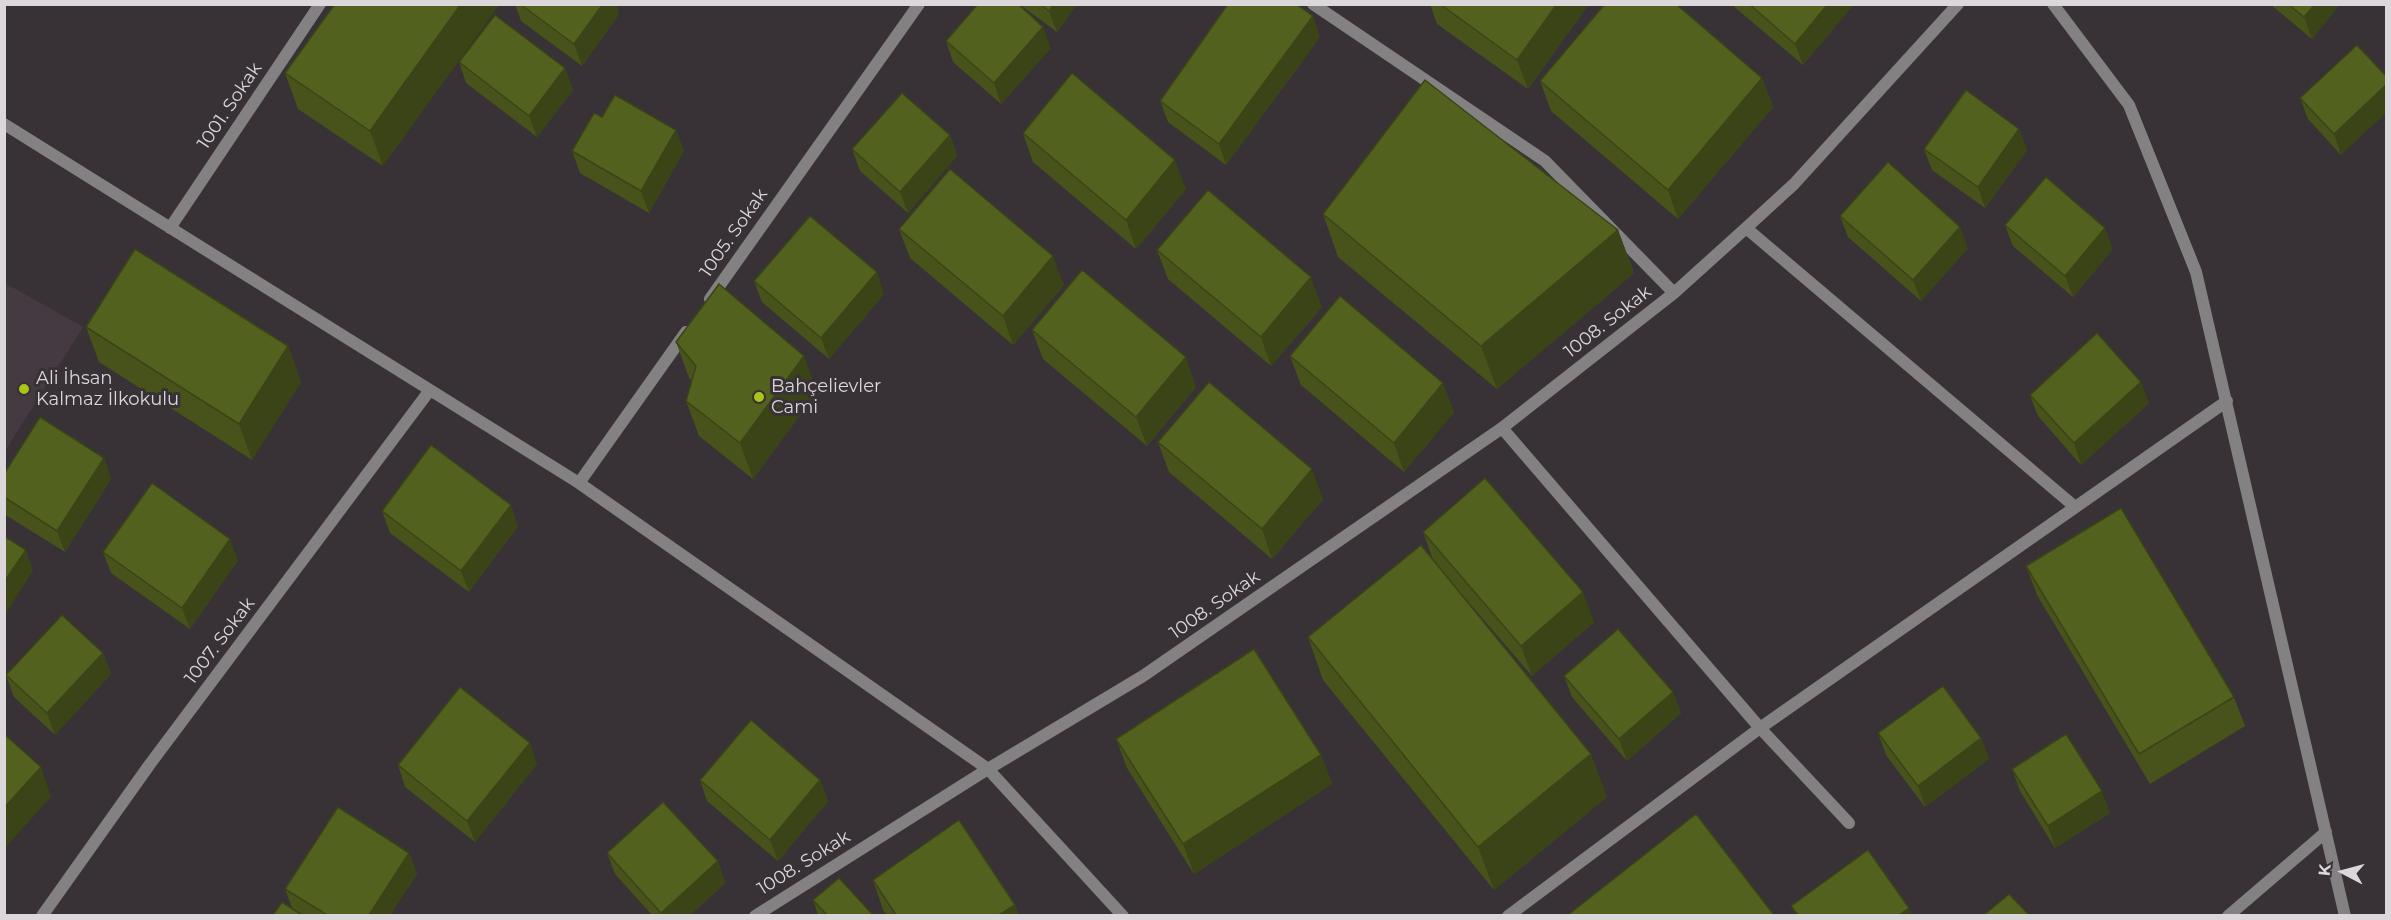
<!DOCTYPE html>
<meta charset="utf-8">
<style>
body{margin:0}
#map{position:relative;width:2391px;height:920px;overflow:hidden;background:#383236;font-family:Montserrat,sans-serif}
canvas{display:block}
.frame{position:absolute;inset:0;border:6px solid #dbd7da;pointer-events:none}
.north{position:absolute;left:2313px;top:842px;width:60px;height:60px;-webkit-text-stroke:4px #383236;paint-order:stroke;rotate:276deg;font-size:16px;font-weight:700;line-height:24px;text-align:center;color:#dbd7da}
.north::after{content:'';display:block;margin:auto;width:21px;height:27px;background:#dbd7da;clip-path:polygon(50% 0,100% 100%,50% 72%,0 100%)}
</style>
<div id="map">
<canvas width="2391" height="920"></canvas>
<div class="frame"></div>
<div class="north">K</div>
</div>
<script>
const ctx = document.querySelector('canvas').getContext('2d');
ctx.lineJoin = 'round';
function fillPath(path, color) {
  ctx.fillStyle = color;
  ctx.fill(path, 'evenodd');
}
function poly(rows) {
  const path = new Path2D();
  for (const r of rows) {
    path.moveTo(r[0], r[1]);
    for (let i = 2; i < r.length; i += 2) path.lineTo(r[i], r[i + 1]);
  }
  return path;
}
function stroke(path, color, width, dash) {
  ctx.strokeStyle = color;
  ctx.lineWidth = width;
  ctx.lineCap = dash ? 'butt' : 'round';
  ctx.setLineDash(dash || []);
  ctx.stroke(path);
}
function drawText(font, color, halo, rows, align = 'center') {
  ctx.font = font + ' Montserrat,sans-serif';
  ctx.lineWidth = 6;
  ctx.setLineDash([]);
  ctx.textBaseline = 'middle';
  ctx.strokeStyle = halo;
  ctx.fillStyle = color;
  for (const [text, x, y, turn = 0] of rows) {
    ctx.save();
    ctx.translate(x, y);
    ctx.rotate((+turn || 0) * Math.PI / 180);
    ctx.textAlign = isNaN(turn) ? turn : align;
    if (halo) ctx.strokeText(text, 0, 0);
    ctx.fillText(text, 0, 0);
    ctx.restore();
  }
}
fillPath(poly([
 [5,283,83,327,5,451]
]), '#453a42');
stroke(poly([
 [1313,4,1545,161,1674,293],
 [2053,4,2129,105,2196,272,2345,916],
 [4,124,579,483,988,769,1123,916],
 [170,228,320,4],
 [1746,228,2074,506],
 [710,299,919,4],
 [1502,428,1760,728,1849,823],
 [579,483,686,332],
 [42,916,150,764,430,390],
 [755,916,988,769,1143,676,1502,428,1674,293,1746,228,1794,184,1958,4],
 [1508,916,1760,728,2227,401],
 [2228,916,2326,832]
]), '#848183', 12);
fillPath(poly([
 [335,4,383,166,298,109,285,73],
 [515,4,616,4,619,14,582,66,521,21],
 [1019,4,1077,4,1057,32],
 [1430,4,1589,4,1528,89,1437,24],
 [1731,4,1854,4,1803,65],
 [2270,4,2340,4,2312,39],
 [1320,37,1226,165,1168,122,1160,101],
 [946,41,1051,48,1001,104,953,62],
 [2357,45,2341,155,2308,119,2300,98],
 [459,62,565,68,573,90,537,137,466,83],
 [1762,78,1773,107,1678,219,1551,111,1540,81],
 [602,117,676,130,684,151,649,213,580,173,572,151],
 [2019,129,2027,150,1985,208,1932,170,1924,149],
 [1023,133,1186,189,1136,249,1033,162],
 [950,135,957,156,908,213,860,171,852,149],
 [1323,214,1618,230,1634,273,1497,389,1338,257],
 [1840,216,1968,248,1921,301,1848,237],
 [2005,225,2113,249,2073,297,2013,246],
 [899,229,1064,285,1013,345,910,258],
 [1157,250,1322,307,1271,366,1168,279],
 [754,281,884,294,829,359,762,302],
 [86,327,288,346,301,382,252,460,99,362],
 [1032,330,1196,387,1147,446,1043,359],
 [676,342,817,392,753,479,699,436,686,401,692,381,689,378],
 [1290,356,1454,412,1404,472,1301,385],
 [2030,395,2149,403,2081,465,2038,416],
 [1158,442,1323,499,1272,559,1169,472],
 [104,458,111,479,65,552,4,514,4,474],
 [382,511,518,526,469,592,390,533],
 [1423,532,1594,622,1532,676,1452,583,1607,797,1494,890,1323,680,1308,637,1433,560],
 [103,552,238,560,190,629,111,573],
 [2026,566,2234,697,2245,726,2150,784,2037,595],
 [103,653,111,674,55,735,14,697,6,675],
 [1564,676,1673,692,1681,713,1627,761,1572,697],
 [1878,733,1981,738,1989,759,1925,807,1886,755],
 [1116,739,1321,755,1332,784,1194,874,1127,768],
 [537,764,475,842,405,787,398,765],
 [2012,769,2110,813,2055,848,2020,791],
 [700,780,820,780,828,801,778,861,707,801],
 [409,853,417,874,390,915,273,915,293,910,285,889],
 [607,853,718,861,725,883,690,915,652,915,615,874],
 [873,880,1015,905,1019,915,887,915,883,910],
 [813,900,873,915,818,915]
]), '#47531b');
fillPath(poly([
 [461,4,500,4,383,166,370,131],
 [603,4,616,4,619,14,582,66,574,44],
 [1054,4,1077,4,1057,32,1049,11],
 [1557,4,1589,4,1528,89,1517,60],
 [1828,4,1854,4,1803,65,1795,44],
 [2315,4,2340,4,2312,39,2304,17],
 [1313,16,1320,37,1226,165,1219,144],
 [1043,27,1051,48,1001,104,994,83],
 [565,68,573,90,537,137,529,116],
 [1762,78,1773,107,1678,219,1668,190],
 [2386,85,2386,113,2341,155,2334,134],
 [2019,129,2027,150,1985,208,1978,187],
 [676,130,684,151,649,213,641,191],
 [950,135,957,156,908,213,900,192],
 [1175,160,1186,189,1136,249,1126,220],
 [1960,227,1968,248,1921,301,1913,280],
 [2105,228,2113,249,2073,297,2065,276],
 [1618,230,1634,273,1497,389,1481,346],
 [1053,256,1064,285,1013,345,1003,316],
 [877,272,884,294,829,359,821,338],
 [1311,277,1322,307,1271,366,1261,337],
 [288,346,301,382,252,460,239,424],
 [804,356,817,392,753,479,740,443],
 [1186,357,1196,387,1147,446,1136,417],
 [2141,382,2149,403,2081,465,2074,443],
 [1443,383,1454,412,1404,472,1394,443],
 [104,458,111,479,65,552,57,531],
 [1312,469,1323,499,1272,559,1262,529],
 [511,505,518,526,469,592,461,571],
 [230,539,238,560,190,629,182,608],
 [26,550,33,571,4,616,4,582],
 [1583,592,1594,622,1532,676,1521,646],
 [103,653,111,674,55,735,47,713],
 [1673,692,1681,713,1627,761,1619,739],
 [1981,738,1989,759,1925,807,1918,786],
 [530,743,537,764,475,842,467,821],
 [1591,754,1607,797,1494,890,1478,847],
 [1321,755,1332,784,1194,874,1183,844],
 [41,767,51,797,4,849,4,808],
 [820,780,828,801,778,861,770,840],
 [2102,791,2110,813,2055,848,2048,826],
 [409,853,417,874,390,915,369,915],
 [718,861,725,883,690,915,662,915,661,913],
 [1015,905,1019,915,999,915],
 [1909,908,1912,915,1899,915]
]), '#3a4416');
const building = poly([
 [335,4,461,4,370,131,285,73,335,4],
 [520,4,603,4,574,44,520,4],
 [978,4,1018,4,1043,27,994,83,946,41,978,4],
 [1040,4,1054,4,1049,11,1040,4],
 [1228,4,1296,4,1313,16,1219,144,1160,101,1228,4],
 [1440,4,1557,4,1517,60,1440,4],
 [1605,4,1676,4,1762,78,1668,190,1540,81,1605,4],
 [1749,4,1828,4,1795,44,1749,4],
 [2288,4,2315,4,2304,17,2288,4],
 [495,15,565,68,529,116,459,62,495,15],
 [2357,45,2386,76,2386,85,2334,134,2300,98,2357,45],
 [1072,73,1175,160,1126,220,1023,133,1072,73],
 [1425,80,1618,230,1481,346,1323,214,1425,80],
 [1966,90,2019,129,1978,187,1924,149,1966,90],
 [902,93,950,135,900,192,852,149,902,93],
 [615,95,676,130,641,191,572,151,594,113,602,117,615,95],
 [1888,162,1960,227,1913,280,1840,216,1888,162],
 [950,169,1053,256,1003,316,899,229,950,169],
 [2046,177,2105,228,2065,276,2005,225,2046,177],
 [1208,190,1311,277,1261,337,1157,250,1208,190],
 [810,216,877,272,821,338,754,281,810,216],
 [135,249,288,346,239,424,86,327,135,249],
 [1082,270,1186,357,1136,417,1032,330,1082,270],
 [719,284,804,356,740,443,686,401,696,366,676,342,719,284],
 [1340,296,1443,383,1394,443,1290,356,1340,296],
 [2097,333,2141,382,2074,443,2030,395,2097,333],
 [1209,382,1312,469,1262,529,1158,442,1209,382],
 [40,417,104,458,57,531,4,497,4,474,40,417],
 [431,445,511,505,461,571,382,511,431,445],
 [1485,478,1583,592,1521,646,1423,532,1485,478],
 [152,483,230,539,182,608,103,552,152,483],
 [2121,508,2234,697,2139,754,2026,566,2121,508],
 [4,536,26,550,4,582,4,536],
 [1421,545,1591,754,1478,847,1308,637,1421,545],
 [62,615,103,653,47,713,6,675,62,615],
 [1618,629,1673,692,1619,739,1564,676,1618,629],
 [1254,649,1321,755,1183,844,1116,739,1254,649],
 [1943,686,1981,738,1918,786,1878,733,1943,686],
 [460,687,530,743,467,821,398,765,460,687],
 [751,720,820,780,770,840,700,780,751,720],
 [4,734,41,767,4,808,4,734],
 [2066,734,2102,791,2048,826,2012,769,2066,734],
 [663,802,718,861,661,913,607,853,663,802],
 [338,807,409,853,369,915,327,915,285,889,338,807],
 [1696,814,1774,915,1568,915,1696,814],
 [959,820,1015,905,999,915,896,915,873,880,959,820],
 [1868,850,1909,908,1899,915,1798,915,1791,906,1868,850],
 [839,878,873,915,827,915,813,900,839,878],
 [2009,894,2029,915,1984,915,2009,894],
 [282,902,302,915,273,915,282,902]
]);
fillPath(building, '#53611f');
stroke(building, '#3a4416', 1.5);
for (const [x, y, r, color] of [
 [24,389,6,"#aac719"],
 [759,397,6,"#aac719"]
]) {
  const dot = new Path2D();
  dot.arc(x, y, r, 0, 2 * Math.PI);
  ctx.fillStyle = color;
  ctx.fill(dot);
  stroke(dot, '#383236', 2);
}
drawText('18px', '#dbd7da', '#383236', [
 ["1001. Sokak",230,106,-56],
 ["1005. Sokak",734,233,-55],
 ["1008. Sokak",1608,322,-38],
 ["1008. Sokak",1215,605,-35],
 ["1007. Sokak",220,641,-53],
 ["1008. Sokak",804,863,-32]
]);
drawText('18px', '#dbd7da', '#383236', [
 ["Ali İhsan",36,379],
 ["Kalmaz İlkokulu",36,400],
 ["Bahçelievler",771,387],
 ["Cami",771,408]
], 'left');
</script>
